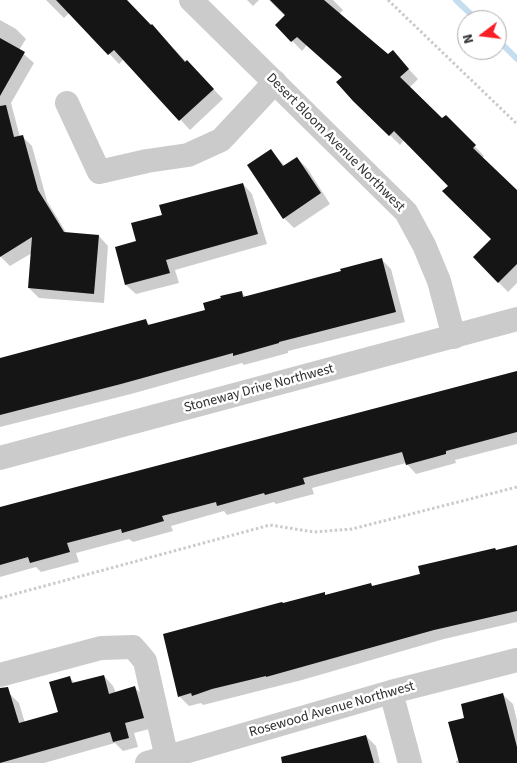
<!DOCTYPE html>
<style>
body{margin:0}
#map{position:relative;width:517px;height:763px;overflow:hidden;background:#fff;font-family:"Source Sans 3",sans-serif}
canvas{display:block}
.north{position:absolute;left:457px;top:10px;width:50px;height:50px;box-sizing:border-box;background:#fff;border:1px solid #ababab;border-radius:50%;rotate:255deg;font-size:14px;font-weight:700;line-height:20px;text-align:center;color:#2e2e2e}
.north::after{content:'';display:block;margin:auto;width:18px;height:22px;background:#f71e26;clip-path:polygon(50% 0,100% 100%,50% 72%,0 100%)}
</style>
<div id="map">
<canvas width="517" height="763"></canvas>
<div class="north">N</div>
</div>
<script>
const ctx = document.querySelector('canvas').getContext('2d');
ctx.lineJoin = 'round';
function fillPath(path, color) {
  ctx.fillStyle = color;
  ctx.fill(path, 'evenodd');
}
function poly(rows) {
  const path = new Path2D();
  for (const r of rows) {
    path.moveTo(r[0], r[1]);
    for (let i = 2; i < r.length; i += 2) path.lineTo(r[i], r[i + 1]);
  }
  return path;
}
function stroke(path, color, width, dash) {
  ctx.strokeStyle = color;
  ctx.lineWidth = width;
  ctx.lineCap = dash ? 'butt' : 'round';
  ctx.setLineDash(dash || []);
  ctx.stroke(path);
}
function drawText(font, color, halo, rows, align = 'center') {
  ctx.font = font + ' "Source Sans 3",sans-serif';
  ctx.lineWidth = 5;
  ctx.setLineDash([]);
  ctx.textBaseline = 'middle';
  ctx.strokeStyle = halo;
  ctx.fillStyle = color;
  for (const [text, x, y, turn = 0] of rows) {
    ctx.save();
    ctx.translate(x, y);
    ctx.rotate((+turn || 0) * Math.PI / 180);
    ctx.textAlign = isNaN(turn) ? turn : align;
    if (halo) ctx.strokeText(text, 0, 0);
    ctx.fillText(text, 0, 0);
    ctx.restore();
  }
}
fillPath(poly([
 [46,0,126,0,223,99,190,130,124,59,119,64,70,12,64,18],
 [247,0,259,0,253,6],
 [269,0,333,0,343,10,339,14,388,56,402,62,418,79,409,88,442,120,446,116,484,156,482,158,517,192,517,283,508,292,474,257,493,239,449,186,404,140,400,145,354,100,343,78,307,45,302,51,277,25,285,16],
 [0,20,16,29,26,39,19,50,34,63,11,103,20,137,22,136,32,146,47,201,67,234,99,236,108,246,104,303,39,298,29,288,32,253,10,266,0,256],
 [271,151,285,166,297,158,307,168,330,204,294,228,284,218,249,166],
 [243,184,252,194,267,244,175,270,179,283,136,294,126,285,138,242],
 [381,259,391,269,405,322,288,351,288,353,244,365,242,363,131,394,0,427,0,359,146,321,151,326,206,311,241,292,247,298,342,272],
 [517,371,517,444,455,460,456,463,416,474,406,463,312,488,314,494,276,504,274,502,227,515,224,511,171,526,173,531,133,542,129,539,76,553,79,562,41,572,36,567,0,577,0,508],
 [517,546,517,622,444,639,302,680,203,705,201,703,189,706,179,696,283,604,324,594,326,596,370,584,373,587],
 [104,676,113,686,116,693,135,688,145,697,153,728,134,733,138,747,123,751,115,743,44,763,0,763,0,696,9,693,19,703,25,723,59,713,70,678,76,684],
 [503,695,513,704,517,721,517,763,456,763,456,761,459,760,466,719],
 [366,736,376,746,380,763,312,763]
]), '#0003');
stroke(poly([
 [456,0,477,20],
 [497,39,517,59]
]), '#c4ddef', 6);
fillPath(poly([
 [56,0,127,0,151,25,152,24,185,62,187,60,214,89,179,121,114,50,108,55],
 [270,0,324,0,388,54,393,50,409,69,400,77,442,118,446,115,476,145,473,148,517,190,517,264,498,283,473,257,491,239,442,191,448,186,394,131,389,136,353,101,336,82,342,77,297,37,291,42,275,25,285,15],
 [0,38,25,52,0,96],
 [6,105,14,137,23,135,38,190,64,232,99,235,94,294,28,288,32,237,0,257,0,106],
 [271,149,283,166,297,157,321,193,283,219,247,165],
 [243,183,258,234,166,260,170,273,125,285,115,247,136,241,131,223,162,215,159,205],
 [382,258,396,312,279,342,279,343,233,356,233,353,121,384,0,415,0,358,146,319,148,325,205,310,203,303,221,298,220,296,242,291,243,297,341,271,340,269],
 [517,371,517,432,446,451,446,454,406,465,402,452,303,478,305,484,265,495,264,493,217,506,216,502,162,516,164,521,122,533,121,529,67,543,70,552,30,563,28,557,0,565,0,507],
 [517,545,517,611,434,630,266,677,266,676,212,689,192,696,191,693,178,697,163,634,282,602,283,603,325,592,325,595,371,583,372,586,420,574,418,566,495,548,496,550],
 [104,675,109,694,135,686,144,718,125,723,129,738,113,742,110,732,0,763,0,688,8,687,19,723,58,712,49,682,70,676,72,683],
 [503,693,517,747,517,763,459,763,448,722,464,718,461,704],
 [366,735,374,763,282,763,281,757]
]), '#151515');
stroke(poly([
 [388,0,517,124],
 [0,598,270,525,314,532,352,529,517,487]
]), '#cbcbcb', 3, [2.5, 2.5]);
stroke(poly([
 [191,0,406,212,424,245,439,281,454,337],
 [67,103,99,172,147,161,188,155,221,140,275,82],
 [0,458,517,319],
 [0,675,101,648,133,647,145,661,168,763],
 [391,692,410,763],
 [147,763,391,692,517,660]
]), '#cbcbcb', 24);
drawText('14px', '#2e2e2e', '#fff', [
 ["Desert Bloom Avenue Northwest",335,143,45],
 ["Stoneway Drive Northwest",259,389,-15],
 ["Rosewood Avenue Northwest",332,710,-16]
]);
</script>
